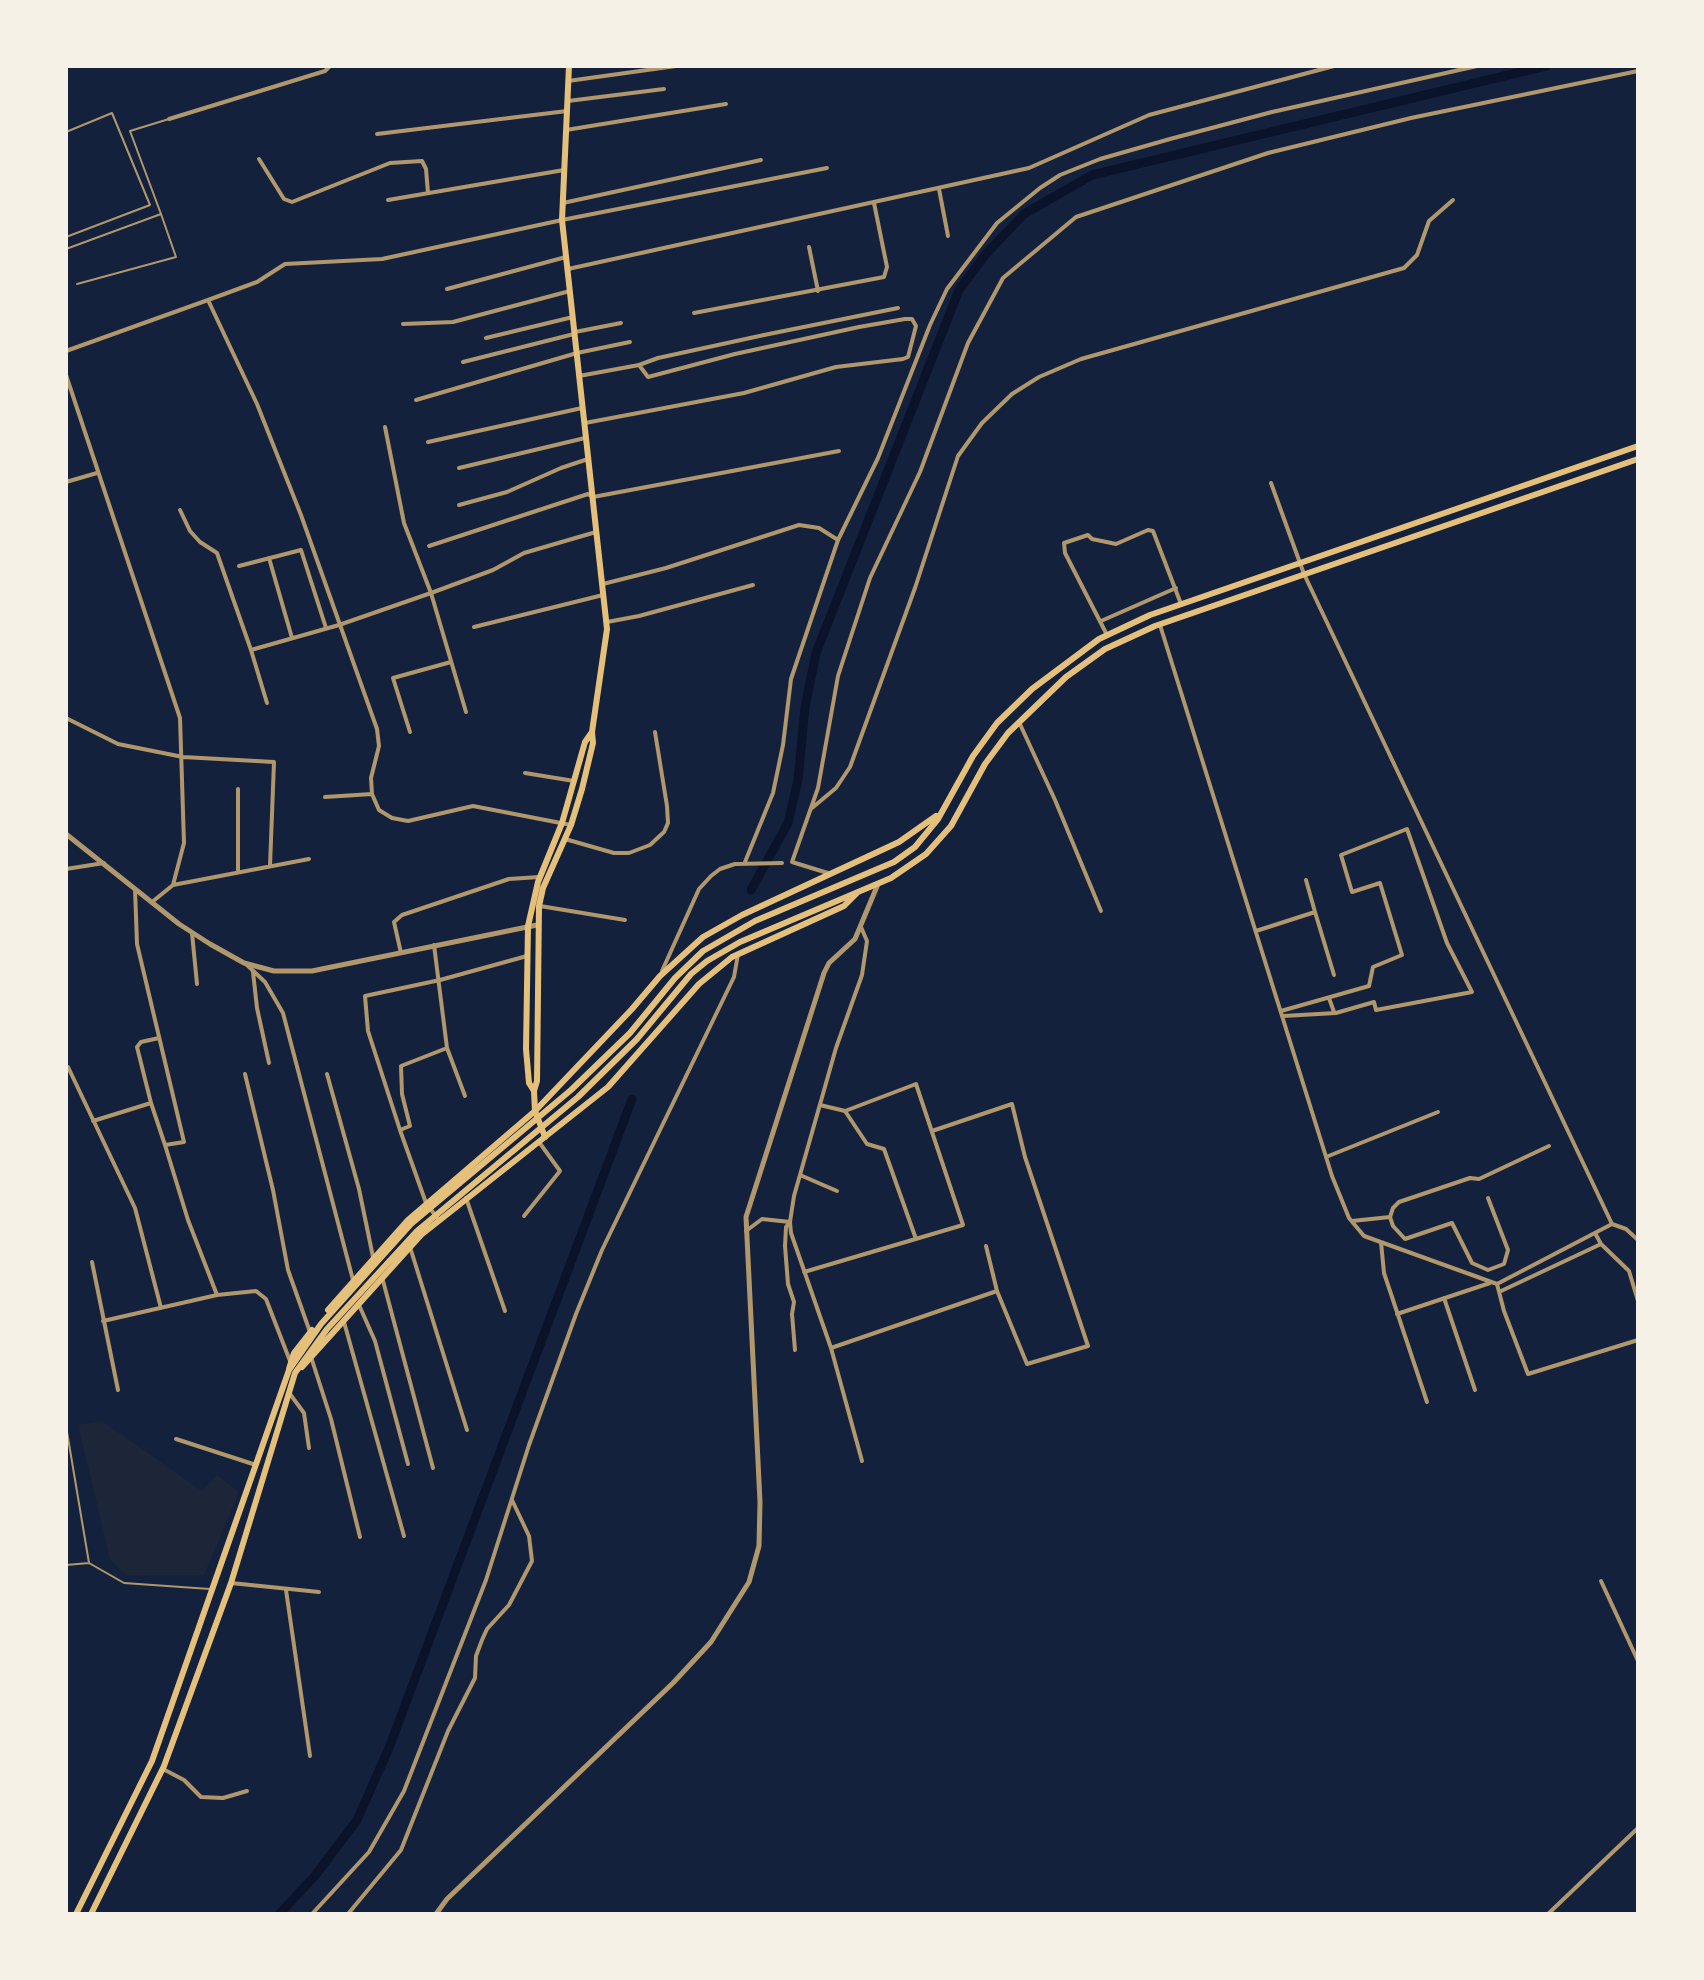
<!DOCTYPE html>
<style>
body{margin:0}
#map{position:relative;width:1704px;height:1980px;overflow:hidden;background:#14213d;font-family:Overpass,sans-serif}
canvas{display:block}
.frame{position:absolute;inset:0;border:68px solid #f6f1e7;pointer-events:none}
</style>
<div id="map">
<canvas width="1704" height="1980"></canvas>
<div class="frame"></div>
</div>
<script>
const ctx = document.querySelector('canvas').getContext('2d');
ctx.lineJoin = 'round';
function fillPath(path, color) {
  ctx.fillStyle = color;
  ctx.fill(path, 'evenodd');
}
function poly(rows) {
  const path = new Path2D();
  for (const r of rows) {
    path.moveTo(r[0], r[1]);
    for (let i = 2; i < r.length; i += 2) path.lineTo(r[i], r[i + 1]);
  }
  return path;
}
function stroke(path, color, width, dash) {
  ctx.strokeStyle = color;
  ctx.lineWidth = width;
  ctx.lineCap = dash ? 'butt' : 'round';
  ctx.setLineDash(dash || []);
  ctx.stroke(path);
}
fillPath(poly([
 [102,1421,202,1491,217,1475,239,1492,204,1575,126,1575,110,1559,78,1425]
]), '#1d2539');
stroke(poly([
 [751,890,788,823,798,780,805,707,816,653,959,290,986,254,1024,214,1092,175,1546,66],
 [279,1914,314,1877,357,1820,389,1748,632,1099]
]), '#0b132b', 9);
stroke(poly([
 [66,132,112,113,150,205,66,237],
 [66,249,161,214,130,131,169,119],
 [77,284,176,257,161,214],
 [66,1426,89,1563],
 [66,1565,89,1563,124,1583,210,1589]
]), '#b1986c', 2);
stroke(poly([
 [568,81,676,66],
 [568,101,664,89],
 [169,119,325,71,330,66],
 [566,130,726,104],
 [377,134,567,111],
 [259,159,284,199,292,202,390,163,422,161,426,169,428,193],
 [939,189,948,236],
 [388,200,564,170],
 [563,203,761,160],
 [809,247,818,291],
 [568,269,1029,168,1149,115,1334,66],
 [447,289,566,257],
 [694,313,884,277,887,267,874,203],
 [403,324,453,322,570,291],
 [575,332,621,323],
 [486,338,573,317],
 [66,351,208,300],
 [463,362,574,334],
 [639,365,658,358,764,335,898,308],
 [66,375,180,718,184,843,173,885,152,902],
 [579,376,639,365,648,377,735,354,859,327,905,319,912,319,916,326,908,357,903,359,836,367,744,393,585,423],
 [416,400,577,353,630,342],
 [385,427,404,523,431,593,466,712],
 [428,442,582,408],
 [459,468,585,438],
 [66,482,97,473],
 [1271,483,1304,574,1612,1224],
 [459,505,507,492,561,468,588,459],
 [180,510,190,531,200,542,217,553,251,650,339,625,431,593,493,570,524,553,596,532],
 [838,540,878,458,930,325,947,289,997,223,1040,188,1060,175,1100,159,1170,139,1272,112,1477,66],
 [429,546,588,494,593,497,839,451],
 [269,558,292,638],
 [239,566,301,550,326,628],
 [603,584,666,568,799,525,819,528,838,540,791,679,783,745,773,793,745,862],
 [1101,621,1176,588],
 [607,622,639,616,753,585],
 [1160,625,1332,1176,1349,1218,1364,1236,1497,1284,1612,1224,1626,1229,1638,1240],
 [474,627,603,595],
 [1107,635,1065,553,1064,543,1088,535,1092,539,1116,544,1148,530,1153,531,1181,604],
 [251,650,267,703],
 [66,718,118,744,183,757,274,762,270,866],
 [1019,722,1055,800,1101,911],
 [410,732,393,678,451,662],
 [525,773,574,781],
 [238,789,238,872],
 [325,797,372,794],
 [812,808,836,788,850,767,915,588,958,456,982,423,1012,394,1039,377,1081,359,1404,268,1417,255,1429,221,1453,200],
 [571,825,473,806,408,821,392,818,379,810,372,794,371,778,379,746,377,729,301,515,257,404,208,300,257,282,285,264,382,259,562,220,827,168],
 [565,839,614,853,629,853,650,845,664,832,668,823,667,806,655,732],
 [66,869,104,863],
 [831,874,792,862,818,788,838,676,870,578,920,472,968,343,1003,278,1076,217,1268,153,1411,118,1638,71],
 [1306,880,1315,912],
 [173,885,309,859],
 [135,889,137,944,184,1142,165,1145,188,1220,217,1295],
 [540,906,625,920],
 [861,927,867,941,862,975,836,1048,794,1196,790,1222,791,1233,831,1348,862,1461],
 [1256,931,1315,912,1334,975],
 [192,933,197,984],
 [434,945,447,1048,465,1096],
 [401,953,394,922,402,915,509,879,539,877],
 [247,965,265,982,283,1013,353,1280],
 [662,971,699,889,711,876,720,869,735,864,782,863],
 [253,972,257,1008,269,1063],
 [1329,998,1334,1012],
 [1281,1011,1369,986,1373,967,1402,955,1380,883,1352,892,1341,855,1407,829,1447,943,1472,992,1376,1010,1374,1002,1336,1013,1283,1016],
 [159,1038,141,1042,137,1047,151,1103,165,1145],
 [68,1067,135,1208,161,1308],
 [245,1074,273,1190,288,1270,310,1332],
 [327,1074,359,1189,373,1257],
 [845,1111,867,1144,884,1149,916,1239],
 [93,1121,151,1103],
 [400,1130,410,1126,402,1094,401,1066,447,1048],
 [1326,1157,1438,1112],
 [800,1175,837,1191],
 [466,1198,505,1311],
 [1488,1198,1508,1250,1504,1264,1488,1270,1472,1263,1452,1223,1405,1239,1393,1226,1390,1217,1393,1208,1399,1202,1470,1178,1479,1179,1549,1146],
 [524,1216,560,1171,539,1142],
 [438,1219,426,1203,400,1130,368,1031,365,996,440,980,527,956],
 [1352,1221,1390,1217],
 [746,1231,762,1219,790,1222,786,1227,785,1246,788,1284,794,1302,792,1314,795,1350],
 [1595,1233,1601,1244,1629,1271,1638,1301],
 [1381,1242,1384,1273,1427,1402],
 [986,1246,997,1291],
 [410,1247,467,1430],
 [92,1262,118,1390],
 [804,1272,963,1225,916,1084,845,1111,820,1105],
 [382,1277,433,1468],
 [1497,1284,1504,1311,1528,1374,1638,1340],
 [1499,1292,1601,1244],
 [1444,1298,1475,1390],
 [359,1305,375,1341,408,1464],
 [1397,1314,1490,1283],
 [103,1321,217,1295,256,1291,266,1299,290,1361],
 [344,1322,404,1536],
 [831,1348,997,1291,1027,1364,1088,1346,1025,1157,1012,1104,932,1131],
 [312,1360,331,1419,360,1537],
 [290,1394,304,1413,309,1448],
 [176,1439,256,1465],
 [1601,1581,1638,1661],
 [231,1583,319,1592],
 [286,1590,310,1756],
 [163,1769,184,1780,201,1797,223,1798,247,1791],
 [312,1914,369,1852,404,1791,486,1580,529,1445,576,1314,602,1250,734,977,738,954],
 [348,1914,401,1850,448,1731,475,1678,476,1656,482,1640,487,1629,509,1605,532,1561,529,1536,512,1500],
 [1548,1914,1638,1828]
]), '#b1986c', 4);
stroke(poly([
 [66,834,179,924,210,944,244,963,274,971,312,971,537,925],
 [436,1914,447,1899,673,1683,711,1642,749,1582,759,1546,760,1502,746,1217,824,973,829,963,855,939,878,884]
]), '#b1986c', 5);
stroke(poly([
 [534,1091,529,1083,526,1049,528,926,538,882,562,823,585,742,592,732],
 [545,1137,535,1111,534,1091,537,1081,539,906,543,888,571,825,582,789,593,743,592,732,607,629,562,220,569,66]
]), '#e5c07b', 6);
stroke(poly([
 [328,1310,408,1220,535,1111,632,1009,660,976,703,937,742,915,899,842,936,816],
 [302,1367,421,1235,608,1087,699,984,732,957,844,906,856,894],
 [289,1369,294,1353,312,1330],
 [76,1914,152,1761,289,1370,321,1324,411,1224,571,1090,630,1033,675,978,703,951,755,921,894,862,915,847,938,819,973,756,997,723,1032,689,1099,639,1150,615,1638,446],
 [91,1914,164,1766,231,1583,295,1373,327,1329,417,1231,578,1097,637,1039,691,974,707,961,740,942,891,878,926,854,951,826,985,764,1008,733,1066,677,1105,649,1155,626,1638,459]
]), '#e5c07b', 6);
</script>
